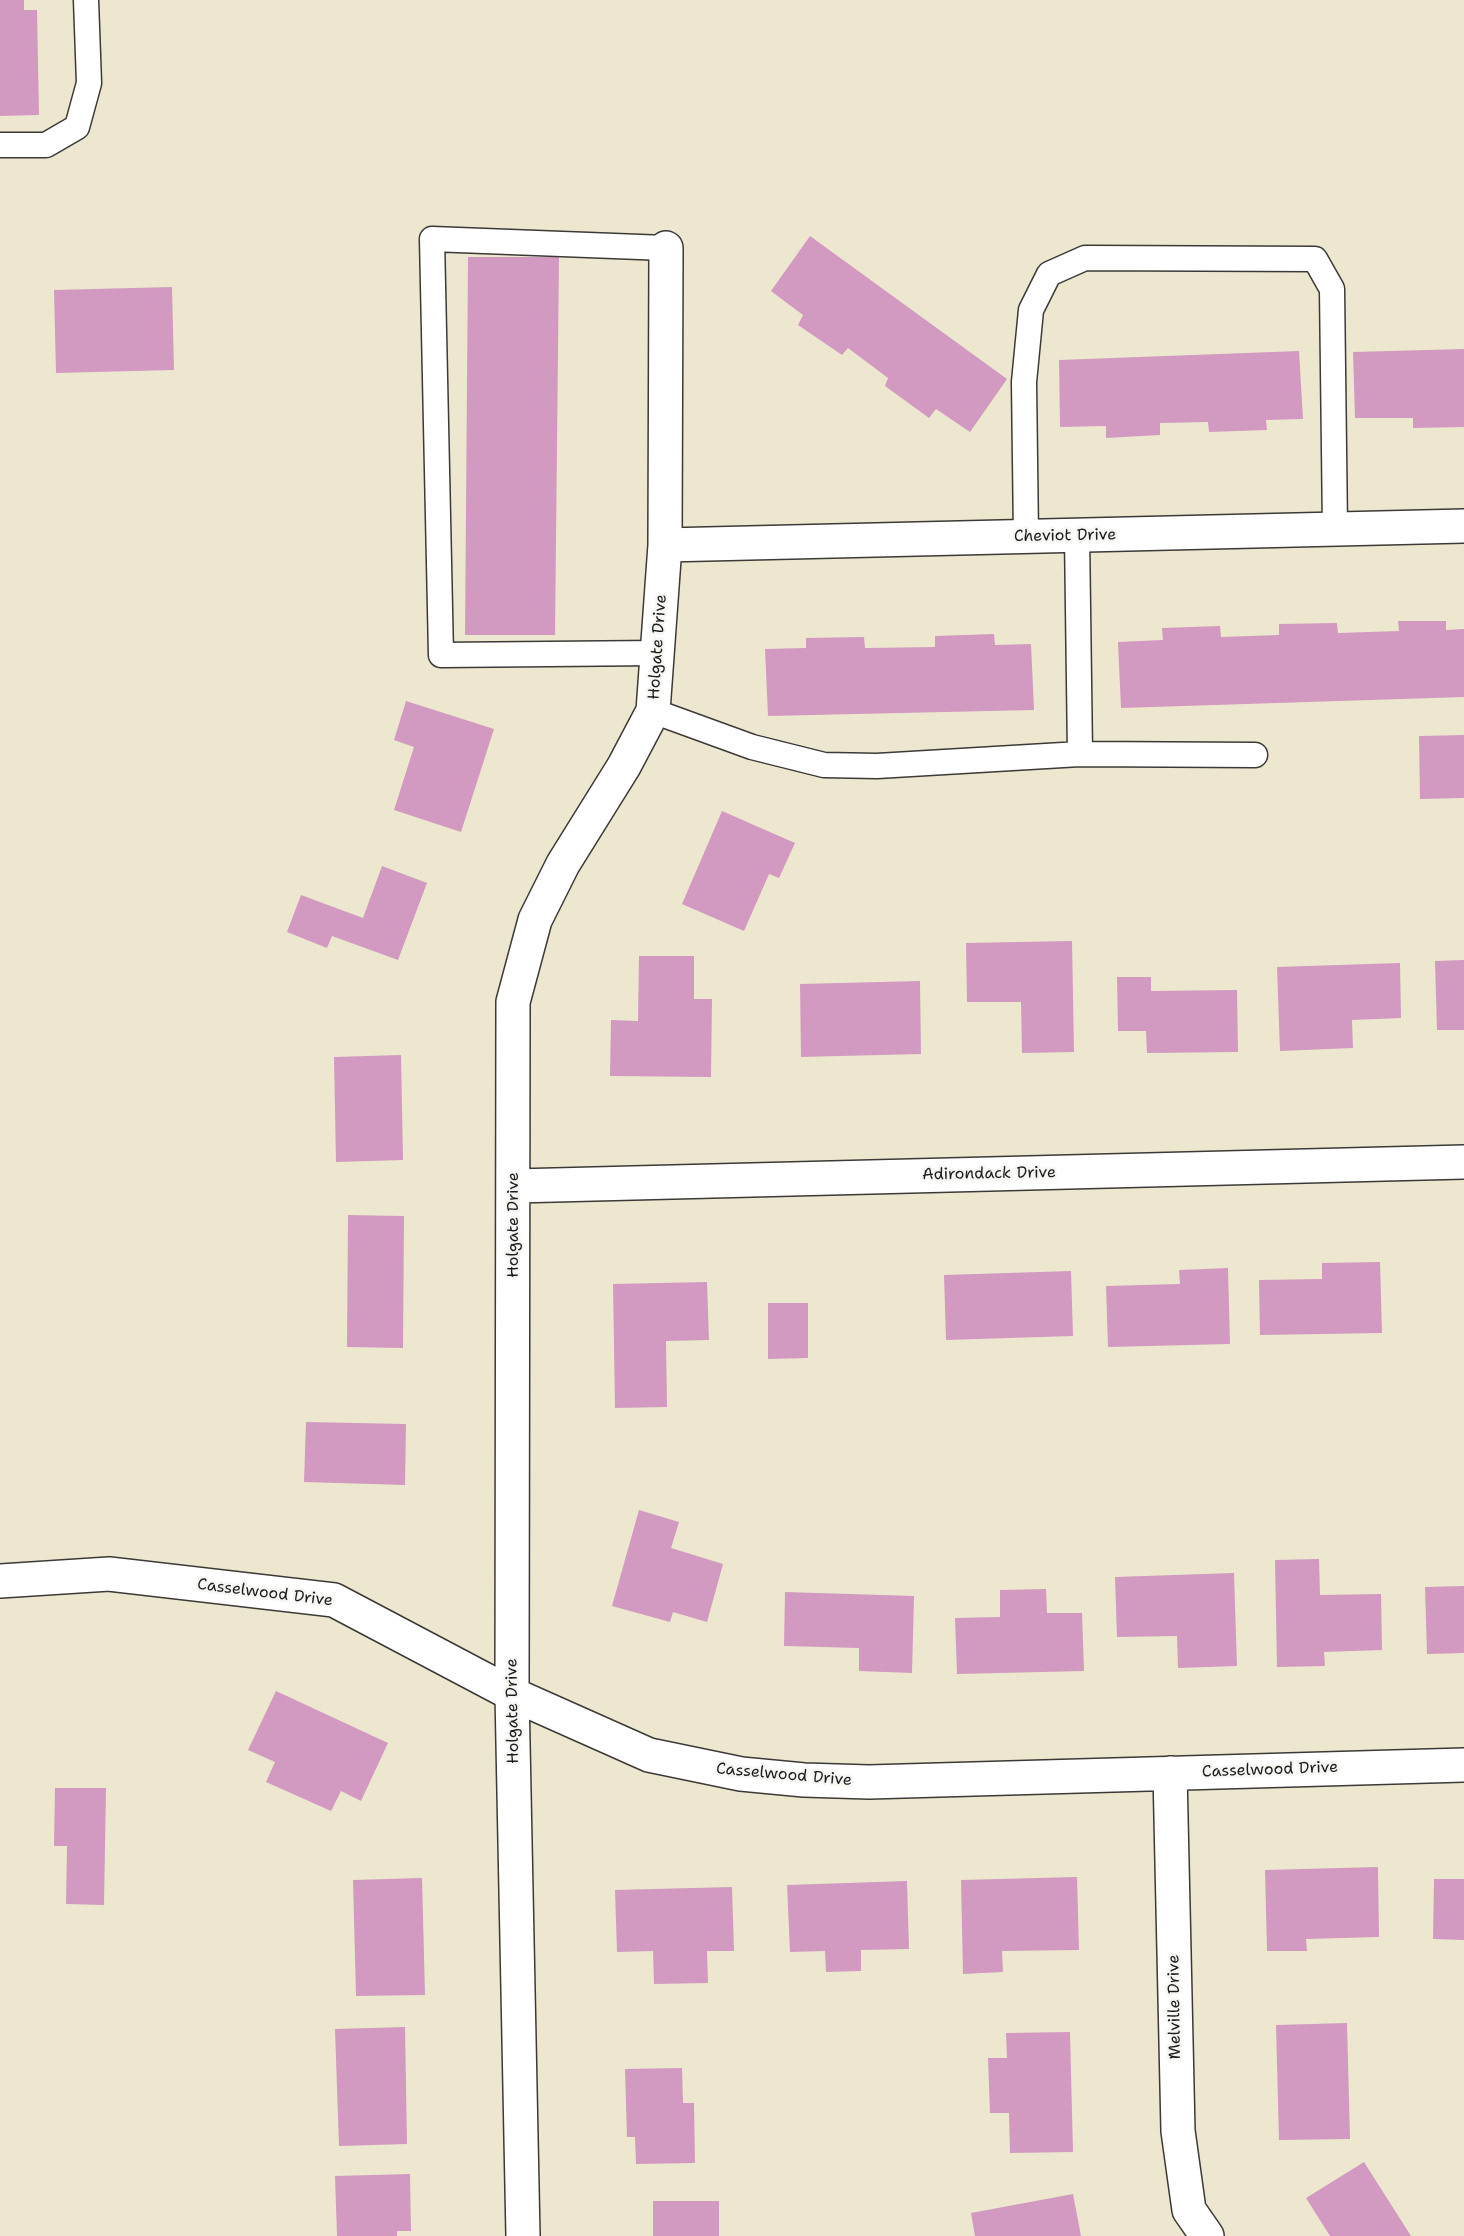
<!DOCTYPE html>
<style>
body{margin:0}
canvas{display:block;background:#ece7ce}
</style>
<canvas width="1464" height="2236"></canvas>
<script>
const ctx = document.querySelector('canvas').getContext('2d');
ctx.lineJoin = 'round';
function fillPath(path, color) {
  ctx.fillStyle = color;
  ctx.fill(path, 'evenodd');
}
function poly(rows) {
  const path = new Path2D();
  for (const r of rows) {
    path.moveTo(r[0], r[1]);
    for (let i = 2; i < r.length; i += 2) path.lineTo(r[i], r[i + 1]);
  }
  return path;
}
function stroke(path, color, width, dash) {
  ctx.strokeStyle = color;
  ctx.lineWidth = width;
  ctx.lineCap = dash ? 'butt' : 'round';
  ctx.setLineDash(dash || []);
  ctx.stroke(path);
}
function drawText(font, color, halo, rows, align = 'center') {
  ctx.font = font + ' "Shantell Sans",sans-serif';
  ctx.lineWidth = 5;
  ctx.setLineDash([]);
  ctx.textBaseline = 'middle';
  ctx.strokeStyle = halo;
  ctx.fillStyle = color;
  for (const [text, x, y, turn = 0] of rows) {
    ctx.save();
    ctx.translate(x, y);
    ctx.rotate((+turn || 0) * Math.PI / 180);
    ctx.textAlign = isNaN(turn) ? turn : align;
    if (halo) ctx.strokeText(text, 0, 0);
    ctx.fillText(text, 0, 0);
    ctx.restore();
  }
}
fillPath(poly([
 [0,0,24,0,24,10,37,10,39,115,0,116],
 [810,236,1007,379,970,432,936,409,929,418,885,386,888,378,848,348,842,355,798,325,803,315,771,291],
 [468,257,559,257,555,635,465,635],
 [172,287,174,370,56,373,54,290],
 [1464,349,1464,427,1413,428,1413,418,1355,418,1353,352],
 [1299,351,1303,419,1266,420,1267,430,1209,432,1208,422,1160,423,1160,435,1106,438,1106,426,1060,427,1059,360],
 [1398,621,1446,621,1446,630,1464,629,1464,697,1121,708,1118,642,1163,640,1162,628,1220,626,1221,637,1279,635,1279,624,1337,623,1338,633,1399,631],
 [994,634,995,645,1031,644,1034,710,768,716,765,649,806,648,806,638,864,637,865,648,935,647,935,636],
 [406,701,494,729,461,832,394,810,414,747,394,740],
 [1464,735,1464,798,1420,799,1419,736],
 [722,811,795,843,779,878,769,874,744,931,682,904],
 [382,866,427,883,398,960,332,936,327,948,287,932,301,895,363,918],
 [1072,941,1074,1052,1022,1053,1021,1002,967,1002,966,943],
 [639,956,694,956,694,999,712,999,711,1077,610,1076,611,1020,638,1021],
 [1464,960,1464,1030,1437,1030,1435,961],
 [1400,963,1401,1018,1352,1020,1353,1048,1280,1051,1277,967],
 [1117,977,1151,977,1151,991,1237,990,1238,1052,1147,1053,1146,1031,1118,1031],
 [920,981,921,1054,801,1057,800,984],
 [401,1055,403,1160,336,1162,334,1057],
 [348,1215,404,1216,403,1348,347,1347],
 [1380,1262,1382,1333,1260,1335,1259,1280,1322,1279,1322,1263],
 [1228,1268,1230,1344,1108,1347,1106,1286,1180,1284,1179,1270],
 [1071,1271,1073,1336,946,1340,944,1275],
 [707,1282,709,1340,666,1341,667,1407,615,1408,613,1284],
 [768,1303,808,1303,808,1358,768,1359],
 [306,1422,406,1424,405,1485,304,1482],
 [639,1510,679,1522,671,1548,723,1564,707,1622,673,1612,670,1622,612,1606],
 [1319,1559,1320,1595,1381,1594,1382,1650,1324,1652,1325,1666,1277,1667,1275,1560],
 [1234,1573,1237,1666,1178,1668,1177,1636,1117,1637,1115,1577],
 [1464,1586,1464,1653,1427,1654,1425,1587],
 [1046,1589,1047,1613,1082,1613,1084,1671,957,1674,955,1618,1000,1617,1000,1590],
 [785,1592,914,1596,912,1673,859,1671,859,1648,784,1646],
 [276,1691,388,1743,361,1801,341,1791,331,1811,266,1782,275,1762,248,1750],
 [55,1788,106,1788,104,1905,66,1904,67,1846,54,1846],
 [1378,1867,1379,1937,1306,1939,1307,1951,1267,1951,1265,1870],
 [1077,1877,1079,1950,1002,1951,1003,1972,963,1974,961,1880],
 [422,1878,425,1995,356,1996,353,1880],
 [1434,1879,1464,1879,1464,1940,1433,1939],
 [907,1881,909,1949,861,1950,861,1971,826,1972,825,1951,790,1952,787,1885],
 [732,1887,734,1951,707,1951,708,1983,654,1984,653,1951,617,1952,615,1890],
 [1347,2023,1350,2139,1279,2140,1276,2025],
 [405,2027,407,2144,339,2146,335,2029],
 [1070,2032,1073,2152,1010,2153,1009,2113,990,2113,988,2058,1007,2058,1006,2033],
 [682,2068,683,2103,694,2103,695,2163,636,2164,635,2137,627,2137,625,2069],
 [1364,2162,1411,2236,1330,2236,1306,2198],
 [410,2174,411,2231,397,2231,397,2236,337,2236,335,2176],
 [1073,2194,1081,2236,975,2236,971,2213],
 [653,2201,719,2201,719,2236,653,2236]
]), '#d29ac1');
const lane = poly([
 [0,145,46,145,77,127,89,83,86,0],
 [1026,537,1024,382,1031,310,1049,274,1085,258,1315,259,1332,289,1335,529],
 [657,653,441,655,432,239,666,248],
 [653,711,752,747,824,765,877,766,1080,754,1077,535],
 [1080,754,1255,755]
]);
const street = poly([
 [665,545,1464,526],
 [515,1186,1464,1162],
 [0,1581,109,1574,334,1600,512,1694,649,1755,741,1774,804,1780,869,1782,1464,1765],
 [1170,1773,1178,2131,1189,2210,1207,2236],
 [523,2236,512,1694,513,1002,535,920,563,864,624,766,653,711,665,545,666,248]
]);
stroke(lane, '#3b3a37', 27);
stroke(street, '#3b3a37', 36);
stroke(lane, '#fff', 24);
stroke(street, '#fff', 33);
drawText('16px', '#1c1c1c', '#f6f6f2', [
 ["Cheviot Drive",1065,536,-1],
 ["Holgate Drive",658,647,-86],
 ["Adirondack Drive",989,1174,-1],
 ["Holgate Drive",514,1225,-90],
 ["Casselwood Drive",265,1593,7],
 ["Holgate Drive",513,1711,-91],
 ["Casselwood Drive",1270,1770,-2],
 ["Casselwood Drive",784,1775,5],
 ["Melville Drive",1175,2007,-91]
]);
</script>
